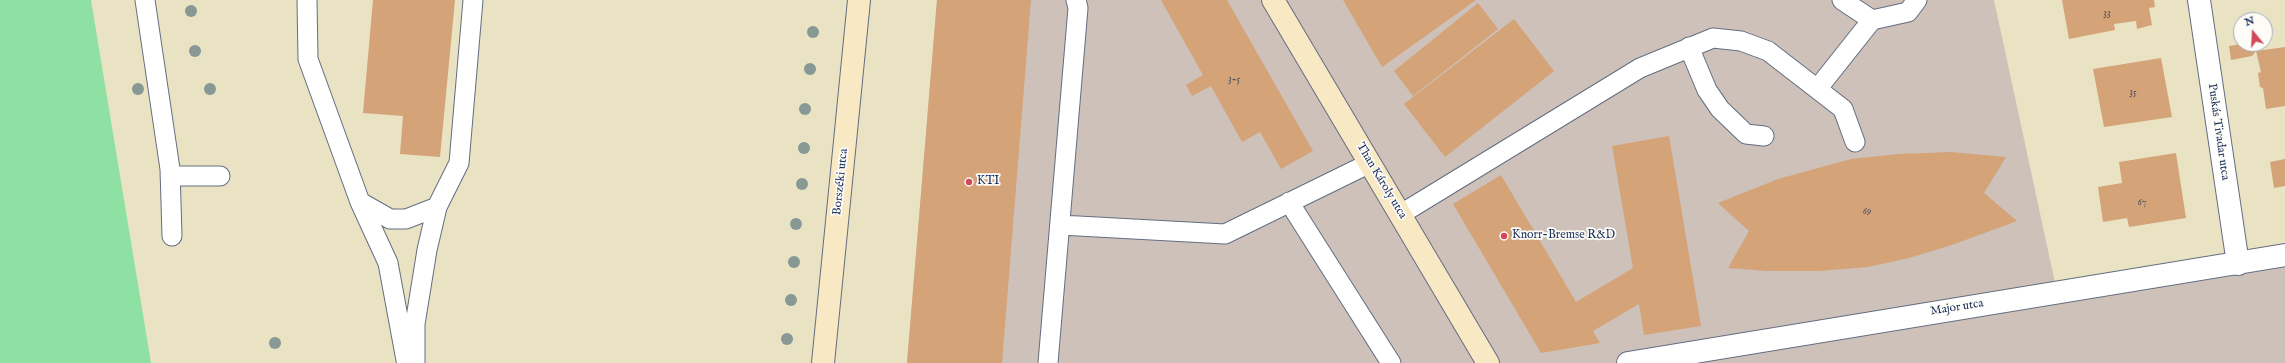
<!DOCTYPE html>
<meta charset="utf-8">
<style>
body{margin:0}
#map{position:relative;width:2285px;height:363px;overflow:hidden;background:#eae3c3;font-family:"IM FELL English",serif}
canvas{display:block}
.north{position:absolute;left:2233px;top:12px;width:40px;height:40px;box-sizing:border-box;background:#fdfcf7;border:1px solid #a3aaba;border-radius:50%;rotate:342deg;font-size:11px;font-weight:700;line-height:16px;text-align:center;color:#1b2f5e}
.north::after{content:'';display:block;margin:auto;width:14px;height:18px;background:#d1495b;clip-path:polygon(50% 0,100% 100%,50% 72%,0 100%)}
</style>
<div id="map">
<canvas width="2285" height="363"></canvas>
<div class="north">N</div>
</div>
<script>
const ctx = document.querySelector('canvas').getContext('2d');
ctx.lineJoin = 'round';
function fillPath(path, color) {
  ctx.fillStyle = color;
  ctx.fill(path, 'evenodd');
}
function poly(rows) {
  const path = new Path2D();
  for (const r of rows) {
    path.moveTo(r[0], r[1]);
    for (let i = 2; i < r.length; i += 2) path.lineTo(r[i], r[i + 1]);
  }
  return path;
}
function stroke(path, color, width, dash) {
  ctx.strokeStyle = color;
  ctx.lineWidth = width;
  ctx.lineCap = dash ? 'butt' : 'round';
  ctx.setLineDash(dash || []);
  ctx.stroke(path);
}
function drawText(font, color, halo, rows, align = 'center') {
  ctx.font = font + ' "IM FELL English",serif';
  ctx.lineWidth = 3.5;
  ctx.setLineDash([]);
  ctx.textBaseline = 'middle';
  ctx.strokeStyle = halo;
  ctx.fillStyle = color;
  for (const [text, x, y, turn = 0] of rows) {
    ctx.save();
    ctx.translate(x, y);
    ctx.rotate((+turn || 0) * Math.PI / 180);
    ctx.textAlign = isNaN(turn) ? turn : align;
    if (halo) ctx.strokeText(text, 0, 0);
    ctx.fillText(text, 0, 0);
    ctx.restore();
  }
}
fillPath(poly([
 [937,0,1994,0,2057,292,2285,255,2285,363,907,363]
]), '#cec1b9');
fillPath(poly([
 [0,0,91,0,151,363,0,363]
]), '#8ee1a2');
fillPath(poly([
 [373,0,455,0,440,157,400,154,403,116,363,113],
 [937,0,1031,0,1002,363,907,363],
 [1161,0,1227,0,1313,151,1281,169,1260,132,1242,142,1211,86,1192,96,1186,85,1203,75],
 [1343,0,1476,0,1382,67],
 [2062,0,2154,0,2155,7,2149,8,2152,25,2137,29,2136,21,2114,24,2115,30,2069,39],
 [1478,3,1498,29,1413,96,1394,71],
 [1514,19,1554,71,1445,157,1404,104],
 [2241,44,2258,44,2259,48,2256,51,2285,47,2285,106,2266,109,2263,88,2260,87,2258,73,2261,72,2256,51,2252,56,2231,60,2229,46],
 [2161,58,2172,117,2104,127,2093,69],
 [1669,136,1701,326,1644,335,1639,304,1593,331,1600,343,1541,353,1453,204,1501,175,1576,302,1633,268,1612,146],
 [1951,152,2006,157,1984,193,2017,221,1952,245,1909,258,1868,267,1819,271,1767,271,1728,268,1749,231,1718,203,1778,179,1851,159,1899,154],
 [2176,153,2186,218,2129,227,2127,218,2103,222,2098,187,2122,183,2119,162],
 [2285,159,2285,186,2274,188,2270,162]
]), '#d4a378');
const lane = poly([
 [145,0,170,169,172,236],
 [307,0,308,59,360,202,390,219,406,219,437,207],
 [1842,0,1872,20],
 [1689,47,1707,90,1720,109,1746,134,1764,136],
 [1818,88,1872,20,1908,12,1917,0],
 [170,176,220,176],
 [360,202,388,263,406,360],
 [1289,202,1391,363],
 [1401,214,1640,68,1713,38,1741,41,1768,51,1843,109,1855,142],
 [1060,225,1225,234,1370,163],
 [415,363,415,324,427,250,437,207,459,163,473,0],
 [1048,363,1078,8,1076,0]
]);
const street = poly([
 [2199,0,2238,264],
 [1628,363,2285,255]
]);
const secondary = poly([
 [1273,0,1488,363],
 [823,363,859,0]
]);
stroke(lane, '#636e81', 21);
stroke(street, '#636e81', 24);
stroke(secondary, '#636e81', 24);
stroke(lane, '#fff', 19);
stroke(street, '#fff', 22);
stroke(secondary, '#f8e8c3', 22);
ctx.fillStyle = '#889995';
for (const [x, y] of [
 [191,11],
 [813,32],
 [195,51],
 [810,69],
 [138,89],
 [210,89],
 [805,109],
 [804,148],
 [802,184],
 [796,224],
 [794,262],
 [791,300],
 [787,339],
 [275,343]
]) {
  ctx.beginPath();
  ctx.arc(x, y, 6, 0, 2 * Math.PI);
  ctx.fill();
}
for (const [x, y, r, color] of [
 [969,182,4,"#d1495b"],
 [1504,236,4,"#d1495b"]
]) {
  const dot = new Path2D();
  dot.arc(x, y, r, 0, 2 * Math.PI);
  ctx.fillStyle = color;
  ctx.fill(dot);
  stroke(dot, '#fdfcf7', 1.5);
}
drawText('10px', '#494c64', null, [
 ["33",2107,14],
 ["3-5",1234,80],
 ["35",2133,93],
 ["67",2142,203],
 ["69",1867,212]
]);
drawText('12px', '#1b2f5e', '#fdfcf7', [
 ["Puskás Tivadar utca",2218,132,82],
 ["Than Károly utca",1381,181,59],
 ["Borszéki utca",841,182,-84],
 ["Major utca",1957,308,-9]
]);
drawText('12px', '#1b2f5e', '#fdfcf7', [
 ["KTI",977,182],
 ["Knorr-Bremse R&D",1512,236]
], 'left');
</script>
